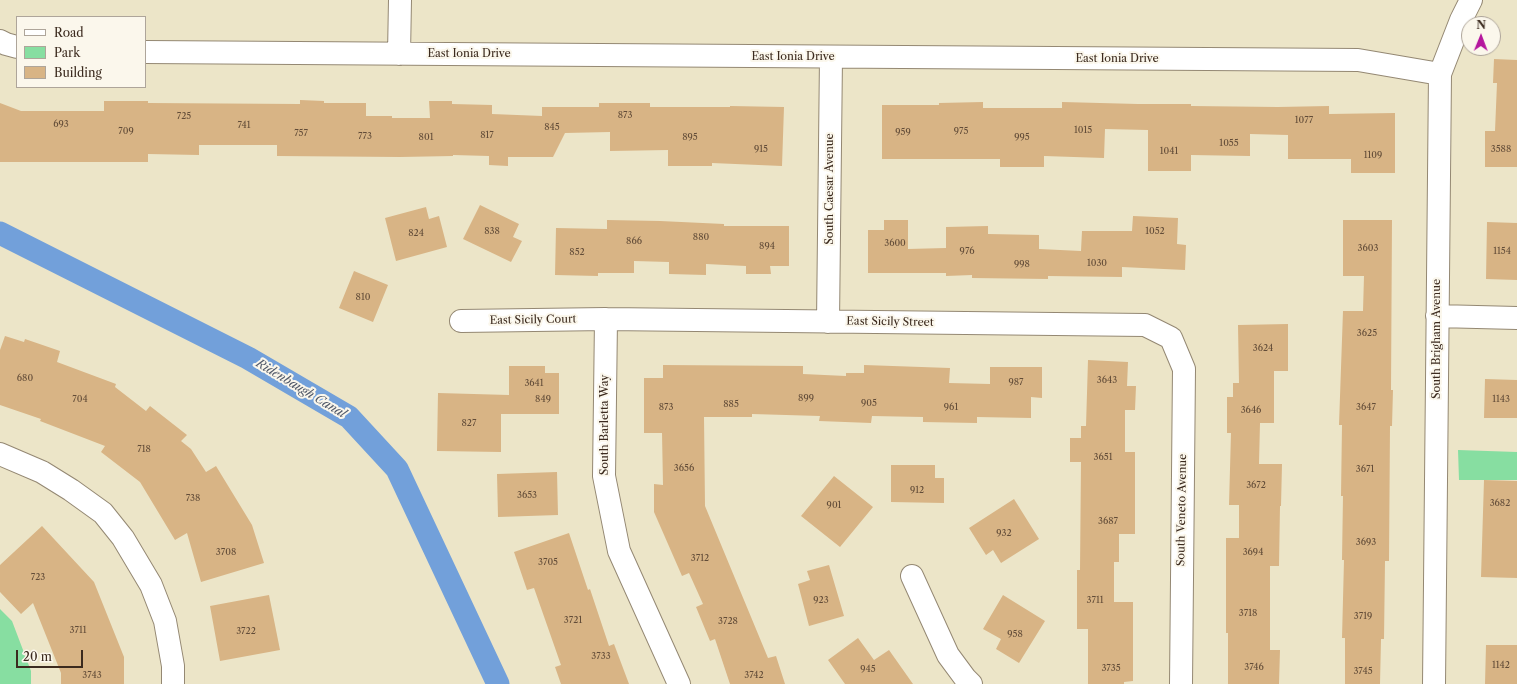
<!DOCTYPE html>
<style>
body{margin:0}
#map{position:relative;width:1517px;height:684px;overflow:hidden;background:#ece5c8;font-family:"Libre Caslon Text",serif}
canvas{display:block}
.legend{position:absolute;left:16px;top:16px;width:130px;height:72px;box-sizing:border-box;background:#fbf7ec;border:1px solid #aea59a;margin:0;padding:5px 7px;list-style:none;font-size:12px;color:#3b2a1e}
.legend li{display:flex;align-items:center;gap:8px;height:20px}
.legend b{width:20px;border:1px solid #aea59a}
.north{position:absolute;left:1461px;top:16px;width:40px;height:40px;box-sizing:border-box;background:#fbf7ec;border:1px solid #aea59a;border-radius:50%;rotate:1deg;font-size:11px;font-weight:700;line-height:16px;text-align:center;color:#3b2a1e}
.north::after{content:'';display:block;margin:auto;width:14px;height:18px;background:#b5179e;clip-path:polygon(50% 0,100% 100%,50% 72%,0 100%)}
.scale{position:absolute;left:16px;top:650px;width:67px;height:18px;box-sizing:border-box;border:2px solid #3b2a1e;border-top:0;padding-left:5px;font-size:12px;line-height:14px;white-space:nowrap;color:#3b2a1e;-webkit-text-stroke:3px #fbf7ec;paint-order:stroke}
</style>
<div id="map">
<canvas width="1517" height="684"></canvas>
<ul class="legend">
<li><b style="height:5px;background:#fff"></b>Road</li>
<li><b style="height:11px;background:#87dea1"></b>Park</li>
<li><b style="height:11px;background:#d8b485"></b>Building</li>
</ul>
<div class="north">N</div>
<div class="scale">20 m</div>
</div>
<script>
const ctx = document.querySelector('canvas').getContext('2d');
ctx.lineJoin = 'round';
function fillPath(path, color) {
  ctx.fillStyle = color;
  ctx.fill(path, 'evenodd');
}
function poly(rows) {
  const path = new Path2D();
  for (const r of rows) {
    path.moveTo(r[0], r[1]);
    for (let i = 2; i < r.length; i += 2) path.lineTo(r[i], r[i + 1]);
  }
  return path;
}
function stroke(path, color, width, dash) {
  ctx.strokeStyle = color;
  ctx.lineWidth = width;
  ctx.lineCap = dash ? 'butt' : 'round';
  ctx.setLineDash(dash || []);
  ctx.stroke(path);
}
function drawText(font, color, halo, rows, align = 'center') {
  ctx.font = font + ' "Libre Caslon Text",serif';
  ctx.lineWidth = 4;
  ctx.setLineDash([]);
  ctx.textBaseline = 'middle';
  ctx.strokeStyle = halo;
  ctx.fillStyle = color;
  for (const [text, x, y, turn = 0] of rows) {
    ctx.save();
    ctx.translate(x, y);
    ctx.rotate((+turn || 0) * Math.PI / 180);
    ctx.textAlign = isNaN(turn) ? turn : align;
    if (halo) ctx.strokeText(text, 0, 0);
    ctx.fillText(text, 0, 0);
    ctx.restore();
  }
}
fillPath(poly([
 [1458,450,1517,452,1517,480,1459,480],
 [0,609,12,621,31,671,31,684,0,684]
]), '#87dea1');
stroke(poly([
 [0,233,248,358,349,417,397,469,498,684]
]), '#72a0da', 23);
fillPath(poly([
 [1494,59,1517,60,1517,167,1485,167,1485,131,1495,131,1497,83,1493,83],
 [300,100,324,101,324,103,366,103,366,116,392,116,392,118,430,118,429,101,452,101,452,104,492,105,492,114,542,116,542,107,599,107,599,103,650,103,650,107,730,107,730,106,784,107,782,166,712,163,712,166,668,166,668,150,610,151,610,132,565,133,553,157,508,157,508,166,489,165,489,156,453,155,453,156,400,157,277,156,277,145,199,145,199,155,148,154,148,162,0,162,0,103,21,111,104,111,104,101,148,101,148,103,300,104],
 [983,102,983,108,1062,108,1062,102,1138,104,1191,104,1191,106,1278,107,1329,106,1329,114,1395,113,1395,173,1351,173,1351,159,1288,159,1288,135,1250,134,1250,156,1191,155,1191,171,1148,171,1148,130,1105,129,1104,158,1044,156,1044,167,1000,167,1000,159,882,159,882,105,939,105,939,103],
 [480,205,519,224,513,237,522,241,511,262,463,239],
 [426,207,429,219,439,216,447,247,396,261,385,218],
 [1133,216,1178,218,1177,244,1186,245,1185,270,1122,267,1122,277,1048,276,1048,279,972,278,972,275,946,276,946,273,868,273,868,230,884,230,884,220,908,220,908,249,946,248,946,227,988,226,988,234,1039,235,1039,249,1081,251,1082,231,1132,231],
 [607,220,660,221,724,224,724,226,789,226,789,266,770,266,771,274,746,274,746,266,706,264,706,275,669,274,669,262,634,261,634,273,598,273,598,276,555,275,556,228,607,229],
 [1343,220,1392,220,1391,390,1393,390,1392,426,1390,426,1389,561,1385,561,1384,639,1381,639,1380,684,1345,684,1345,638,1342,638,1344,560,1342,560,1343,496,1341,496,1342,425,1339,425,1343,311,1363,311,1364,276,1343,276],
 [1487,222,1517,223,1517,280,1486,279],
 [354,271,388,285,373,322,339,308],
 [1288,324,1288,371,1274,371,1274,423,1260,423,1259,464,1282,464,1281,506,1280,506,1279,566,1270,566,1270,650,1280,650,1279,684,1228,684,1228,633,1226,633,1226,538,1239,538,1239,505,1229,505,1231,433,1227,433,1227,397,1233,397,1233,383,1239,383,1238,325],
 [5,336,24,342,25,339,60,351,57,362,116,384,115,387,146,411,150,406,187,435,181,441,191,449,206,472,216,466,252,525,264,563,201,582,187,533,175,540,140,482,101,452,105,446,40,421,41,419,0,405,0,350],
 [1088,360,1128,362,1127,386,1136,386,1135,410,1125,410,1125,452,1135,452,1135,534,1119,534,1119,562,1114,562,1114,602,1133,602,1133,681,1124,682,1124,684,1088,684,1088,629,1077,629,1077,570,1080,570,1081,462,1070,462,1070,438,1081,438,1081,426,1086,426],
 [663,365,803,366,803,374,846,376,846,373,864,373,864,365,950,368,949,383,990,384,990,367,1042,367,1042,398,1031,397,1031,418,977,417,977,423,923,422,923,417,872,416,871,423,819,421,820,416,752,414,752,417,704,417,705,506,768,658,776,656,785,684,730,684,715,639,710,641,696,607,703,604,689,573,682,576,654,512,654,484,663,485,662,433,644,433,644,378,663,378],
 [509,366,545,366,545,373,559,373,559,414,501,414,501,452,437,451,438,393,509,395],
 [1485,379,1517,380,1517,418,1484,418],
 [891,465,935,465,935,478,944,478,944,503,891,502],
 [557,472,558,515,498,517,497,474],
 [834,476,873,507,840,547,801,516],
 [1484,480,1517,481,1517,578,1481,577],
 [1014,499,1039,539,1001,563,993,550,986,555,969,528],
 [42,526,94,582,124,657,124,684,61,684,61,673,33,603,21,614,0,592,0,565],
 [569,533,588,590,590,589,609,646,614,644,629,684,561,684,555,667,561,665,534,588,527,590,514,552],
 [829,565,844,616,809,626,798,584,810,580,807,571],
 [269,595,280,650,220,661,210,606],
 [1003,595,1045,621,1019,663,996,649,1001,639,983,629],
 [858,638,874,660,889,650,913,684,845,684,828,660],
 [1486,645,1517,645,1517,684,1485,684]
]), '#d8b485');
const minor = poly([
 [0,41,6,44,17,47],
 [145,52,1358,60,1440,74],
 [399,54,400,0],
 [1437,316,1517,318],
 [606,319,604,476,619,551,679,684],
 [461,321,606,319,1145,325,1171,338,1184,369,1181,684],
 [828,322,831,57],
 [0,454,42,472,71,490,103,513,123,538,151,585,165,621,173,666,173,684],
 [912,576,948,655,965,678,971,684],
 [1434,684,1440,74,1461,20,1471,0]
]);
stroke(minor, '#948873', 24);
stroke(minor, '#fff', 22);
drawText('9px', '#624c38', null, [
 ["873",625,115],
 ["725",184,116],
 ["1077",1304,120],
 ["693",61,124],
 ["741",244,125],
 ["845",552,127],
 ["1015",1083,130],
 ["709",126,131],
 ["975",961,131],
 ["959",903,132],
 ["757",301,133],
 ["817",487,135],
 ["773",365,136],
 ["801",426,137],
 ["895",690,137],
 ["995",1022,137],
 ["1055",1229,143],
 ["915",761,149],
 ["3588",1501,149],
 ["1041",1169,151],
 ["1109",1373,155],
 ["838",492,231],
 ["1052",1155,231],
 ["824",416,233],
 ["880",701,237],
 ["866",634,241],
 ["3600",895,243],
 ["894",767,246],
 ["3603",1368,248],
 ["976",967,251],
 ["1154",1502,251],
 ["852",577,252],
 ["1030",1097,263],
 ["998",1022,264],
 ["810",363,297],
 ["3625",1367,333],
 ["3624",1263,348],
 ["680",25,378],
 ["3643",1107,380],
 ["987",1016,382],
 ["3641",534,383],
 ["899",806,398],
 ["704",80,399],
 ["849",543,399],
 ["1143",1501,399],
 ["905",869,403],
 ["885",731,404],
 ["873",666,407],
 ["961",951,407],
 ["3647",1366,407],
 ["3646",1251,410],
 ["827",469,423],
 ["718",144,449],
 ["3651",1103,457],
 ["3656",684,468],
 ["3671",1365,469],
 ["3672",1256,485],
 ["912",917,490],
 ["3653",527,495],
 ["738",193,498],
 ["3682",1500,503],
 ["901",834,505],
 ["3687",1108,521],
 ["932",1004,533],
 ["3693",1366,542],
 ["3708",226,552],
 ["3694",1253,552],
 ["3712",700,558],
 ["3705",548,562],
 ["723",38,577],
 ["923",821,600],
 ["3711",1095,600],
 ["3718",1248,613],
 ["3719",1363,616],
 ["3721",573,620],
 ["3728",728,621],
 ["3711",78,630],
 ["3722",246,631],
 ["958",1015,634],
 ["3733",601,656],
 ["1142",1501,665],
 ["3746",1254,667],
 ["3735",1111,668],
 ["945",868,669],
 ["3745",1363,671],
 ["3743",92,675],
 ["3742",754,675]
]);
drawText('11px', '#3b2a1e', '#fbf7ec', [
 ["East Ionia Drive",469,54],
 ["East Ionia Drive",793,57],
 ["East Ionia Drive",1117,59],
 ["South Caesar Avenue",830,189,-90],
 ["East Sicily Court",533,320,-1],
 ["East Sicily Street",890,322,1],
 ["South Brigham Avenue",1437,339,-90],
 ["South Barletta Way",605,425,-90],
 ["South Veneto Avenue",1182,510,-89]
]);
drawText('italic 12px', '#515969', '#fbf7ec', [
 ["Ridenbaugh Canal",301,389,31]
]);
</script>
